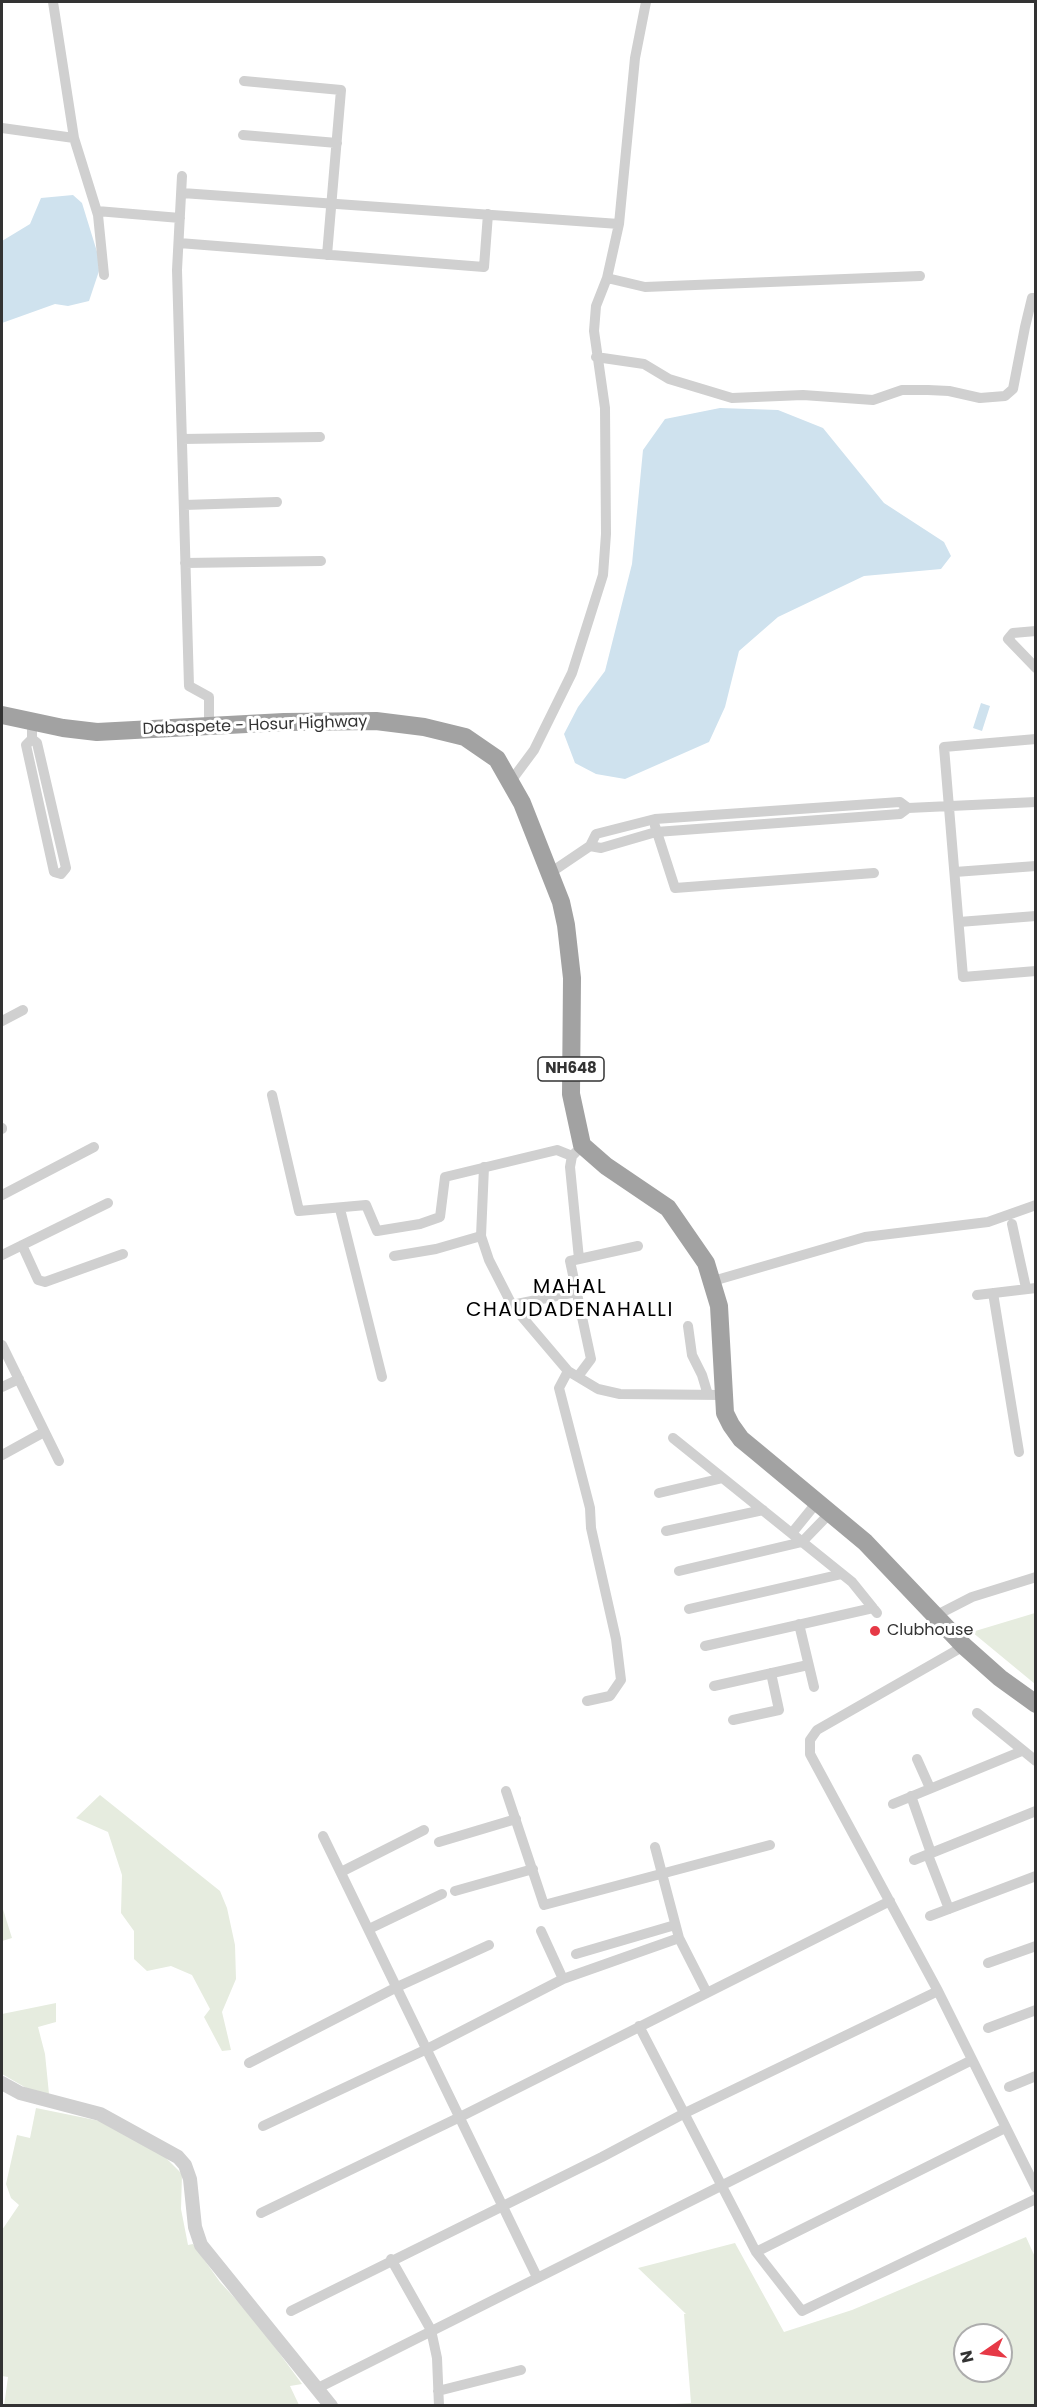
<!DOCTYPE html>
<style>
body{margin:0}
#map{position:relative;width:1037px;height:2407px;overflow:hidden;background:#fff;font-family:Poppins,sans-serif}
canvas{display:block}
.frame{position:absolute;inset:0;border:3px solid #333;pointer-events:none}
.north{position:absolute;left:953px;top:2323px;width:60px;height:60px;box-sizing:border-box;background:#fff;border:2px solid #adadad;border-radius:50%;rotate:257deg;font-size:16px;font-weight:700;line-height:24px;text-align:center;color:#333}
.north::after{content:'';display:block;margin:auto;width:21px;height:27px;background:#e63946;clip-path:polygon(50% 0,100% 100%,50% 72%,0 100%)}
</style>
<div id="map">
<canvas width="1037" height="2407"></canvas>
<div class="frame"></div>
<div class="north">N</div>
</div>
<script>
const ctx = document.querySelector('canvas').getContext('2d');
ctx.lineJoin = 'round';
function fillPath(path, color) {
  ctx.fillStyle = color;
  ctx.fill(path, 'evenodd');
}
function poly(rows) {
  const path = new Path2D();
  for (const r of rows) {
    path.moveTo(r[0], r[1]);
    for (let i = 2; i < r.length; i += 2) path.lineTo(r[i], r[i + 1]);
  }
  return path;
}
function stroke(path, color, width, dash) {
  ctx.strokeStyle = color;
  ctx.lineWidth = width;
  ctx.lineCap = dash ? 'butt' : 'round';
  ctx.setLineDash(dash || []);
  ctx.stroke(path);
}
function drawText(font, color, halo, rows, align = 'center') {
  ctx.font = font + ' Poppins,sans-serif';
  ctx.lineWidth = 6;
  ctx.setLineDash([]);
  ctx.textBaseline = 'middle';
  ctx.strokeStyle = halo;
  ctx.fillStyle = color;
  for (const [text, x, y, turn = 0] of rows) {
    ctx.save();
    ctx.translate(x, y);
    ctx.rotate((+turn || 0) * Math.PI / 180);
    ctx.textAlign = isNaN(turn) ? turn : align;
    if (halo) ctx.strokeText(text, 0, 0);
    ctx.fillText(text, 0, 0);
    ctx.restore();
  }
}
fillPath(poly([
 [1035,1613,1036,1613,1035,1684,972,1632],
 [100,1795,220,1891,227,1908,235,1945,236,1979,222,2012,231,2050,222,2051,204,2017,210,2009,192,1975,171,1966,147,1971,134,1959,134,1931,121,1913,122,1875,108,1832,76,1818],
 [2,1906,12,1938,2,1941],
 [56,2003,56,2022,38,2027,45,2054,49,2094,28,2089,2,2074,2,2014],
 [36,2108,100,2121,164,2156,182,2174,181,2209,188,2245,193,2244,220,2282,255,2320,302,2384,290,2386,299,2405,4,2406,8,2377,2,2376,2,2230,19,2205,11,2198,6,2184,17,2135,30,2138],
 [1026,2237,1035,2257,1035,2405,657,2405,691,2403,684,2314,686,2314,638,2268,735,2243,784,2332,852,2310],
 [965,2335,1001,2335,1001,2371,965,2371]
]), '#e6ecdf');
fillPath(poly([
 [73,195,82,203,98,255,99,271,89,301,68,306,55,304,2,323,2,241,30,224,41,198],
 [720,408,778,410,823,428,884,503,944,542,951,556,941,569,864,576,778,617,739,651,725,707,709,742,625,779,596,774,575,763,564,734,578,707,605,671,632,564,643,450,665,419],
 [981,703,990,706,982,731,973,728]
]), '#cfe2ee');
stroke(poly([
 [53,2,74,138,98,215,104,275],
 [244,81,341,90,327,255],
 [2,128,74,138],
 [243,135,337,143],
 [182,176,177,270,189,686,209,697,209,727],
 [182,193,619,224],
 [97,211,180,218],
 [179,243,484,267,488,214],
 [607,278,645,287,920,276],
 [596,357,644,364,669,379,732,398,803,395,873,400,902,390,928,390,949,391,980,398,1005,396,1013,389,1025,327,1032,298,1036,298],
 [182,439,320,437],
 [184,505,277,502],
 [185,563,321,561],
 [1036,631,1013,633,1008,639,1036,668],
 [32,739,37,743,66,868,61,874,54,872,26,745,32,739,32,723],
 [1036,739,944,747,963,977,1036,971],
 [511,781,534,750,572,673,603,575,606,534,605,408,594,331,596,306,607,278,619,224,635,58,646,2],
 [655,826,675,888,874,873],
 [590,846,596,834,655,819,900,802,908,808],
 [955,872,1036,866],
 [550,873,590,846,601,848,656,832,900,814,908,808,1036,802],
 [959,922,1036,916],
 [2,1021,23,1010],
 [272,1095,299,1211,366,1205,377,1231,420,1224,440,1217,445,1177,557,1150,572,1156],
 [2,1129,2,1128],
 [576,1152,572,1156,570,1167,579,1259],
 [484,1167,481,1236,489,1260,512,1305,568,1371,598,1389,620,1394,723,1395],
 [2,1195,94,1147],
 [340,1209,382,1377],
 [1012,1224,1026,1288],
 [22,1245,38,1280,45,1282,123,1254],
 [2,1255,108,1203],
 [394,1256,436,1249,481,1236],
 [713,1281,865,1237,988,1222,1036,1205],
 [993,1293,1019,1452],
 [977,1295,1036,1288],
 [512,1305,576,1292],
 [688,1326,692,1355,702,1375,708,1395],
 [2,1345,59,1461],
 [568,1371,559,1388,590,1508,591,1528,616,1639,621,1680,610,1696,587,1701],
 [579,1375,591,1359,570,1261,638,1246],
 [2,1387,19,1379],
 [673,1438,852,1582,877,1613],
 [2,1455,44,1432],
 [659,1493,723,1478],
 [666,1531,763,1510],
 [792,1533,818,1501],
 [679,1571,802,1542,831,1512],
 [689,1609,842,1574],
 [935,1616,972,1597,1036,1577],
 [799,1624,814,1687],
 [705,1646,873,1608],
 [964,1646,817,1730,810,1740,810,1754,938,1991,1036,2188],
 [714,1686,808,1665],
 [977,1713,1036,1761],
 [733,1720,779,1710,771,1673],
 [917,1759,930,1788],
 [506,1791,544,1905,770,1845],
 [911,1796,931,1853],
 [893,1804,1022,1751],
 [323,1836,537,2277],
 [439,1842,516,1819],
 [655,1847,679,1938,706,1991],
 [928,1855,949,1909],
 [914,1860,1036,1811],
 [341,1872,424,1830],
 [455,1891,533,1869],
 [930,1916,1036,1876],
 [369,1929,442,1894],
 [541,1931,563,1979],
 [576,1954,675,1925],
 [988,1963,1036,1946],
 [639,2026,756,2252,802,2311,1036,2199],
 [988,2028,1036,2010],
 [249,2063,397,1987,489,1945],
 [1009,2087,1036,2076],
 [263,2126,427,2049,563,1979,679,1938],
 [261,2213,460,2117,890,1901],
 [756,2252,1005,2128],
 [391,2259,431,2330,437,2358,439,2406],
 [291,2311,602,2157,685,2113,938,1991],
 [318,2388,972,2060],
 [438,2391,521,2370]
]), '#d0d0d0', 10);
stroke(poly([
 [2,2083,20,2093,100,2114,178,2157,185,2165,190,2179,195,2227,201,2245,331,2406]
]), '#d0d0d0', 14);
stroke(poly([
 [2,715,63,728,97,732,284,722,376,721,424,727,465,737,497,759,522,803,561,902,566,925,572,978,571,1094,582,1145,606,1166,668,1208,706,1263,719,1306,725,1413,731,1425,741,1439,758,1453,865,1542,964,1646,1000,1678,1036,1704]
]), '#a2a2a2', 18);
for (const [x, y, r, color] of [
 [875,1631,6,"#e63946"]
]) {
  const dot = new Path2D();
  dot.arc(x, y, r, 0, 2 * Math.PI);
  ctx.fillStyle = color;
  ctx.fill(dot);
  stroke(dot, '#fff', 2);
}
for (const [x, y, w] of [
 [571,1069,66]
]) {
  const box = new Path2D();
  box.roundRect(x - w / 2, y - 12, w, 24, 4.5);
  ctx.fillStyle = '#fff';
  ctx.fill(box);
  stroke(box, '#333', 1.5);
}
drawText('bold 15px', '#333', null, [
 ["NH648",571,1069]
]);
drawText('16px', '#333', '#fff', [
 ["Dabaspete - Hosur Highway",255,726,-2]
]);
drawText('16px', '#333', '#fff', [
 ["Clubhouse",887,1631]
], 'left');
ctx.letterSpacing = '1.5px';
drawText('20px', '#000', '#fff', [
 ["MAHAL",570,1288],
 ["CHAUDADENAHALLI",570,1311]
]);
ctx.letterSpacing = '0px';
</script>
